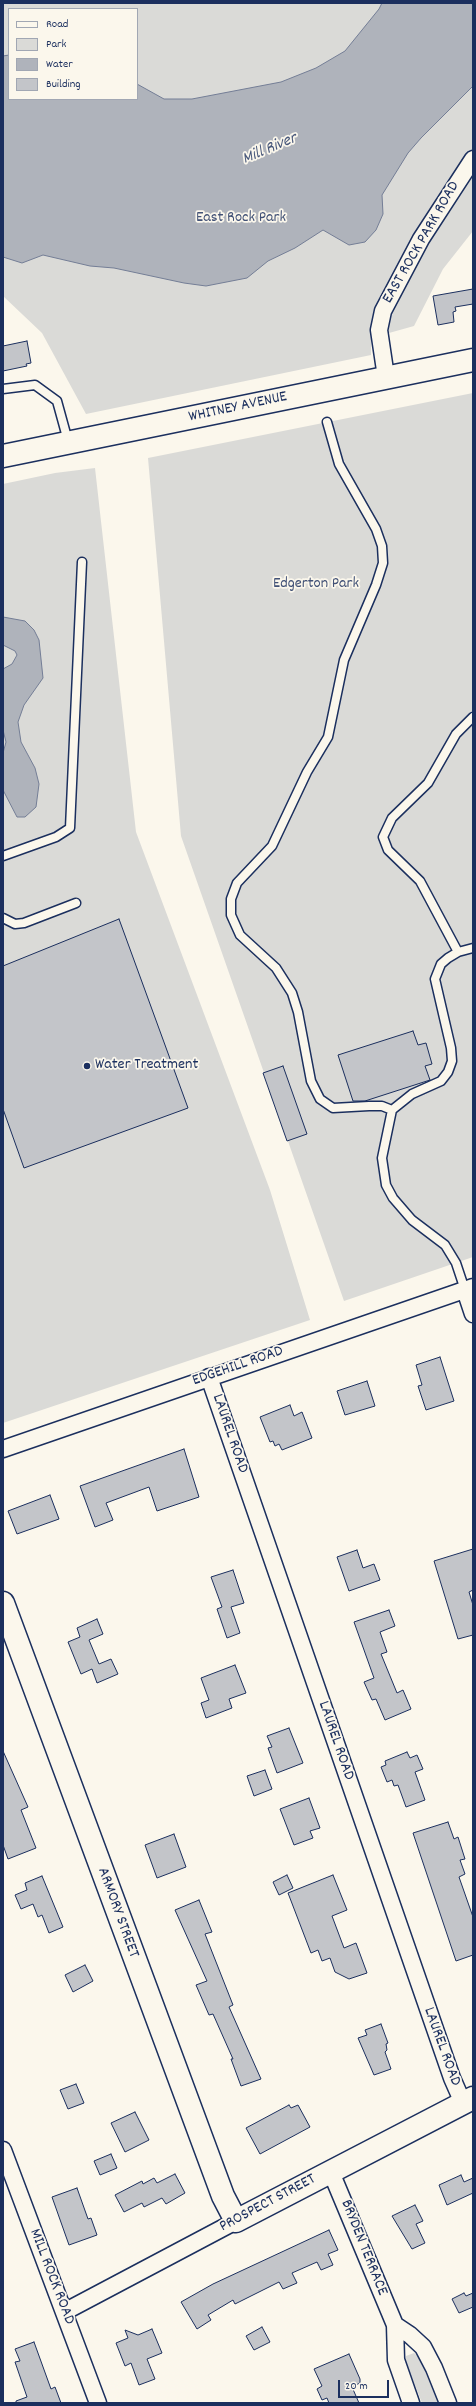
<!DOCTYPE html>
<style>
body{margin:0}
#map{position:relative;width:476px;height:2406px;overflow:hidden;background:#fbf7ec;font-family:Dekko,sans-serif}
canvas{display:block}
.frame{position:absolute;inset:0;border:4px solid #1b2f5e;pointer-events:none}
.legend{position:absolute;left:8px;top:8px;width:130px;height:92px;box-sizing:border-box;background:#fbf7ec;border:1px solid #a1a7b3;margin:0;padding:5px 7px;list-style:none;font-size:12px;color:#1b2f5e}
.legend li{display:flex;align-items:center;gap:8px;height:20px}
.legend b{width:20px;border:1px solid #a1a7b3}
.scale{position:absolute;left:338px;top:2380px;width:51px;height:18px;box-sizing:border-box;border:2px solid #1b2f5e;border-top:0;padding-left:5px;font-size:12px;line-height:14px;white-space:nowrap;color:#1b2f5e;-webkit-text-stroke:3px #fbf7ec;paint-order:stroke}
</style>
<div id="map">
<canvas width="476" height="2406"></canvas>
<div class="frame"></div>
<ul class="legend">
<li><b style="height:5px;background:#fbf7ec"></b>Road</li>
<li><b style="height:11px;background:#dadad7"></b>Park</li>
<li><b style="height:11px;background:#afb3bb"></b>Water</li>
<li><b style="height:11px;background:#c3c5c9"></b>Building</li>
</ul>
<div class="scale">20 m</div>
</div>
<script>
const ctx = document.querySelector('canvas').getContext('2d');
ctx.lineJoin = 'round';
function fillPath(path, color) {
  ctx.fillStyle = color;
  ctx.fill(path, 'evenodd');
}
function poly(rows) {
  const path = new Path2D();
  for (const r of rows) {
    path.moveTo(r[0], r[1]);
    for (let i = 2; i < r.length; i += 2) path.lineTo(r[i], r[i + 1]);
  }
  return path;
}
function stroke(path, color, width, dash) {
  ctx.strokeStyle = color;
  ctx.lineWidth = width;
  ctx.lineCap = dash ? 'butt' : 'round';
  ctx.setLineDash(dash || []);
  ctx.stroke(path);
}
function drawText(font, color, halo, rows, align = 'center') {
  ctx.font = font + ' Dekko,sans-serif';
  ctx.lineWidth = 3.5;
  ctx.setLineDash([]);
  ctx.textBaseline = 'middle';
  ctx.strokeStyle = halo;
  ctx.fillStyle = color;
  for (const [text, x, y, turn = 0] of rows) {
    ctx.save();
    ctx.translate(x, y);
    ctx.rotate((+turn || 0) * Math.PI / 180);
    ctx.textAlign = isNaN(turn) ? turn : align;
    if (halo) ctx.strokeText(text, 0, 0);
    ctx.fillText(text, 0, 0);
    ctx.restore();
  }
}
fillPath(poly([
 [3,3,473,3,473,231,443,269,414,326,371,338,371,355,86,414,42,333,3,296],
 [9,9,137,9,137,99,9,99],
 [473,393,473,1257,344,1301,181,836,148,458],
 [95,468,136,832,270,1190,310,1320,3,1423,3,484,55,473],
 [414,2353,420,2358,438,2403,422,2403,405,2360,406,2356]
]), '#dadad7');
const water = poly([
 [382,3,473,3,473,86,421,138,408,153,382,195,383,214,376,230,365,242,349,245,323,230,295,248,268,261,247,278,206,286,184,283,114,268,90,266,43,255,22,263,3,257,3,56,9,55,9,99,137,99,137,84,164,99,192,99,281,82,316,68,345,51,379,9,382,3],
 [3,617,25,621,34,630,39,640,43,678,24,705,18,722,21,742,35,768,39,784,36,807,25,817,17,817,3,790,3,753,6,742,3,730,3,669,12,664,17,655,15,651,3,645,3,617]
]);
fillPath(water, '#afb3bb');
stroke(water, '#747e96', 1);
const building = poly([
 [473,289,473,304,455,307,456,311,453,312,454,322,438,325,433,296,473,289],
 [27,341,31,363,26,364,27,366,3,371,3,346,27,341],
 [119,919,188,1108,24,1168,3,1109,3,966,119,919],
 [413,1031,418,1045,426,1043,432,1064,425,1066,430,1080,365,1101,353,1101,338,1055,413,1031],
 [283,1066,307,1134,287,1141,263,1073,283,1066],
 [440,1357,454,1401,426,1410,418,1386,422,1385,416,1365,440,1357],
 [367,1381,375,1406,345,1415,337,1391,367,1381],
 [290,1405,294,1416,302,1412,312,1438,282,1450,279,1444,275,1446,273,1441,270,1442,260,1417,290,1405],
 [184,1449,199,1497,157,1511,149,1487,106,1503,113,1520,95,1527,80,1486,184,1449],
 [50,1495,59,1519,17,1534,8,1511,50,1495],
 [473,1549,473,1590,469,1592,473,1605,473,1635,458,1639,434,1561,473,1549],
 [357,1550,363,1568,374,1564,380,1580,349,1591,337,1557,357,1550],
 [233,1570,244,1603,231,1607,240,1633,227,1638,217,1609,222,1607,211,1577,233,1570],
 [389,1610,395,1626,380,1632,387,1652,381,1654,397,1693,403,1690,411,1709,385,1720,376,1699,372,1700,364,1682,374,1678,354,1622,389,1610],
 [97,1619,103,1634,89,1640,99,1664,111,1659,118,1674,97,1683,92,1669,81,1674,68,1642,80,1637,77,1628,97,1619],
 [235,1665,246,1693,229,1699,232,1708,206,1718,201,1703,209,1700,201,1678,235,1665],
 [289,1728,303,1763,277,1773,268,1748,272,1747,267,1736,289,1728],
 [3,1751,28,1807,21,1810,36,1848,8,1859,3,1845,3,1751],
 [407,1752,410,1758,417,1755,423,1769,415,1772,425,1800,406,1807,398,1785,394,1786,392,1780,387,1782,381,1767,386,1765,385,1761,407,1752],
 [265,1770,272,1789,254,1796,247,1776,265,1770],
 [309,1798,320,1828,310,1831,313,1838,294,1845,280,1809,309,1798],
 [448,1822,454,1839,458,1837,465,1859,460,1860,465,1874,459,1877,473,1917,473,1955,456,1961,413,1833,448,1822],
 [174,1834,186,1867,157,1878,145,1845,174,1834],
 [287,1875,293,1888,279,1895,273,1882,287,1875],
 [333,1875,347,1910,332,1916,344,1948,356,1943,367,1973,349,1979,335,1972,330,1958,322,1961,318,1950,311,1953,288,1893,333,1875],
 [42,1876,63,1927,49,1933,42,1915,38,1917,33,1904,21,1909,15,1895,27,1890,25,1883,42,1876],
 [199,1900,212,1932,205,1934,233,2005,229,2007,261,2079,241,2086,231,2059,233,2059,213,2014,209,2015,196,1985,207,1981,175,1910,199,1900],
 [85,1965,93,1981,73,1992,65,1975,85,1965],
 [381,2024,388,2043,386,2044,387,2050,385,2052,391,2069,374,2075,358,2038,367,2035,365,2030,381,2024],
 [76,2084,84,2103,68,2109,60,2090,76,2084],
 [289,2105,291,2108,298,2105,310,2127,260,2154,246,2128,289,2105],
 [135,2112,149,2140,125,2152,111,2123,135,2112],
 [111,2154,117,2168,100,2175,94,2161,111,2154],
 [175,2174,185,2193,166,2204,162,2198,144,2207,142,2203,124,2212,115,2195,142,2181,143,2184,154,2178,157,2183,175,2174],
 [461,2175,464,2182,473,2178,473,2193,447,2205,439,2185,461,2175],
 [77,2188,88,2219,91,2218,97,2235,69,2245,52,2197,77,2188],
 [415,2205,423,2221,416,2224,425,2243,412,2249,392,2216,415,2205],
 [329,2230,338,2250,328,2254,333,2265,321,2270,317,2262,292,2273,297,2283,283,2289,279,2282,235,2304,233,2300,208,2315,211,2320,197,2329,181,2302,213,2284,329,2230],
 [464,2293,466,2296,473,2293,473,2307,459,2313,452,2299,464,2293],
 [262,2327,270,2342,254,2350,246,2336,262,2327],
 [152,2329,162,2353,147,2359,155,2379,139,2385,131,2363,125,2366,116,2343,128,2338,125,2330,138,2335,152,2329],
 [34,2342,51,2389,55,2387,61,2403,16,2403,16,2401,27,2397,15,2362,20,2361,15,2349,34,2342],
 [349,2354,360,2379,360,2383,352,2387,359,2403,329,2403,327,2398,322,2400,317,2389,322,2386,314,2369,349,2354]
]);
fillPath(building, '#c3c5c9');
stroke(building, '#1b2f5e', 1);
const lane = poly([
 [3,389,35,385,57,401,68,441],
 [327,422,339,464,376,529,382,546,383,563,376,585,344,660,328,737,307,772,272,846,237,883,231,899,231,915,240,935,276,968,292,993,298,1012,311,1081,320,1099,333,1108,369,1106,382,1106,392,1110],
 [3,856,56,837,70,828,82,562],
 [3,918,15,924,24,923,76,903],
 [458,952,420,881,388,850,383,837,392,818,428,783,456,734,473,717],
 [465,1290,456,1263,445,1245,412,1220,393,1198,386,1185,382,1158,392,1110,412,1094,441,1081,448,1072,452,1061,451,1048,435,979,441,964,448,958,458,952,473,948]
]);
const street = poly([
 [386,377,379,330,383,311,421,239,473,159],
 [465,1290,473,1314],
 [209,1377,452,2078,463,2103],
 [3,1449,473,1287],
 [3,2150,98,2403],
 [331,2172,395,2325,396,2360,411,2403],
 [64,2312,236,2221],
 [395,2325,410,2335,423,2347,434,2368,448,2403]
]);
const secondary = poly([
 [3,1603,223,2196,236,2221,473,2098]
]);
const primary = poly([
 [3,456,473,360]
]);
stroke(lane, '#1b2f5e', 11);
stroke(street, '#1b2f5e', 19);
stroke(secondary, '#1b2f5e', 25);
stroke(primary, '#1b2f5e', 25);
stroke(lane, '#fbf7ec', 8);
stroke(street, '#fbf7ec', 16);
stroke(secondary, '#fbf7ec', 22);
stroke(primary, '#fbf7ec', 22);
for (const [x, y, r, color] of [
 [87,1066,4,"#1b2f5e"]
]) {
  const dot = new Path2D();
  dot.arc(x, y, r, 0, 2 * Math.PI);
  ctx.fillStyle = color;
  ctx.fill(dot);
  stroke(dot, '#fbf7ec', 1.5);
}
drawText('16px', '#415176', '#fbf7ec', [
 ["East Rock Park",241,219],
 ["Edgerton Park",316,585]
]);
drawText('16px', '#1b2f5e', '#fbf7ec', [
 ["EAST ROCK PARK ROAD",422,243,-60],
 ["WHITNEY AVENUE",238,408,-12],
 ["EDGEHILL ROAD",238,1367,-19],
 ["LAUREL ROAD",229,1434,71],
 ["LAUREL ROAD",335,1741,71],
 ["ARMORY STREET",117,1913,70],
 ["LAUREL ROAD",441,2047,70],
 ["PROSPECT STREET",268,2204,-28],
 ["BRYDEN TERRACE",363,2248,68],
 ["MILL ROCK ROAD",51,2277,69]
]);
drawText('16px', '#1b2f5e', '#fbf7ec', [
 ["Water Treatment",95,1066]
], 'left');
drawText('italic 17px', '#47577a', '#fbf7ec', [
 ["Mill River",270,150,-23]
]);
</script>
